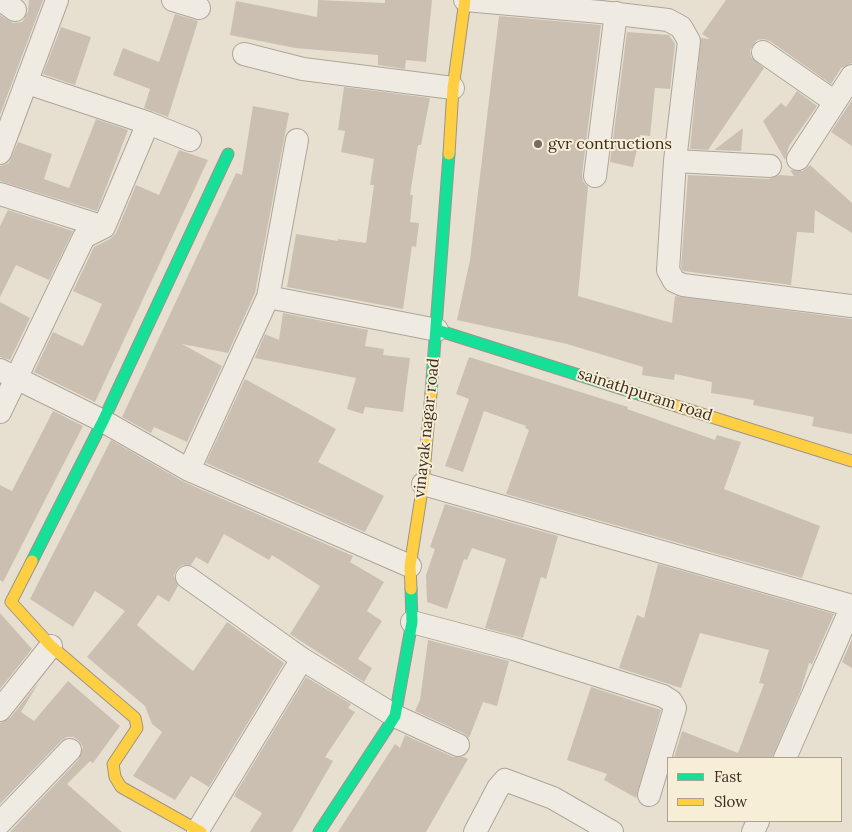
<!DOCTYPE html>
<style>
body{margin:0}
#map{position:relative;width:852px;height:832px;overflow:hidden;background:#e7e0d1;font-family:Lora,serif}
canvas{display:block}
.legend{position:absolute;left:667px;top:757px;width:175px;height:65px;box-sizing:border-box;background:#f7eed8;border:1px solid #ada18e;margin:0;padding:6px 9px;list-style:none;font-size:15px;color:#3d2e20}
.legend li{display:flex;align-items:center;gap:10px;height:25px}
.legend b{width:25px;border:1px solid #ada18e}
</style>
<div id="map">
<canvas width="852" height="832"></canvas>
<ul class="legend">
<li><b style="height:6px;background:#16e098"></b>Fast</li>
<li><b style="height:6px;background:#ffcf43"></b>Slow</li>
</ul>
</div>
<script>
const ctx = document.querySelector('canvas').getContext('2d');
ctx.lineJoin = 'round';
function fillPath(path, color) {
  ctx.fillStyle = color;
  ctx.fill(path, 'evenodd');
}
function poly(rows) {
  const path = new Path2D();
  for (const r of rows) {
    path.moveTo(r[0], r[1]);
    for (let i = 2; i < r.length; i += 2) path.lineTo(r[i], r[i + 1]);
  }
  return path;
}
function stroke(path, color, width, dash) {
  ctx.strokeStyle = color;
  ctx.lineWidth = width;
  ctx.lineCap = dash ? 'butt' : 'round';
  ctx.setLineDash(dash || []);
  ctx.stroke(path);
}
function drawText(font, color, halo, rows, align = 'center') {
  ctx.font = font + ' Lora,serif';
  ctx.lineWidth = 4;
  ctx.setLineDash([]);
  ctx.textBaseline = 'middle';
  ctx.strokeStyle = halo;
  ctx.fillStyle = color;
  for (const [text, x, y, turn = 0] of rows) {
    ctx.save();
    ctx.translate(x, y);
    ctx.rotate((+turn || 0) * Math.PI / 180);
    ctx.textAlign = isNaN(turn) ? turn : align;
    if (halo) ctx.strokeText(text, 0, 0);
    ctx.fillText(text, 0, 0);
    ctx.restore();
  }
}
fillPath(poly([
 [29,0,43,0,0,115,0,15,13,23,22,22,28,12],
 [318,0,385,3,385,0,432,0,426,62,406,60,405,69,378,65,378,55,295,48,230,35,236,1,317,17],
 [726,0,852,0,852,63,841,68,831,84,770,41,764,39,757,40,750,50,751,57,764,68,708,150,690,149,701,38,710,39,702,34],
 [175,14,198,21,168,117,144,108,150,89,113,75,123,48,159,62],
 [499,16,601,25,582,174,583,181,588,187,578,296,672,323,675,296,852,319,852,434,812,426,814,417,753,405,754,400,711,393,712,382,675,374,674,380,642,375,643,367,567,344,457,320,470,260],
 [61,27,91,37,75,85,43,74],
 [627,32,669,35,675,44,670,89,655,88,650,136,640,135,633,167,610,162],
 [344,87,430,98,421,145,418,145,410,195,413,195,410,222,419,223,416,247,412,246,403,309,287,287,296,234,338,241,338,239,366,243,374,185,370,185,374,159,341,152,345,131,338,130],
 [797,91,817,106,789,146,785,160,763,121,781,103,786,107],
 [852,100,852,146,831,132],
 [253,106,289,113,255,293,228,353,182,344,222,366,187,442,154,427,151,433,122,417,236,173,242,175],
 [96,119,128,130,97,211,0,181,0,166,9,163,18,142,52,154,44,179,69,188],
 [743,128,741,151,714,150],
 [179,150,208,160,95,402,34,372,53,332,83,346,102,304,73,291,94,247,110,239,116,233,136,185,159,195],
 [810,165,852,203,852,233,815,210,814,233,797,232,791,285,683,271,681,267,688,175,769,179,779,175,794,176,790,170,803,171],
 [8,210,73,231,49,280,16,265,0,297,0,226],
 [0,302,30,318,10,360,0,357],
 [283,313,368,330,365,346,384,349,383,355,410,358,403,412,365,407,363,414,347,409,356,378,255,358,265,334,279,340],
 [469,357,628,407,627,409,715,440,717,435,741,442,724,489,820,526,802,578,506,494,529,430,525,428,526,426,484,411,463,472,445,466,469,399,456,394],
 [245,379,336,429,318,462,384,496,365,532,206,463],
 [53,411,83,426,3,582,0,580,0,485,12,491],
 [111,440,184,482,353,556,350,562,384,582,367,611,382,621,358,659,372,668,364,682,290,634,320,586,272,555,269,560,224,534,208,564,196,557,191,565,182,565,177,569,174,576,178,586,169,602,158,595,137,625,159,644,193,671,227,622,284,663,209,787,191,776,175,800,133,776,162,732,152,724,145,706,87,657,125,611,95,591,73,627,30,599],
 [445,504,558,536,546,579,541,577,523,638,485,628,506,559,472,548,467,560,464,559,447,609,427,602,426,575,435,549,430,547],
 [658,564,834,614,812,664,809,663,801,690,772,758,674,758,682,731,738,753,764,684,759,683,769,650,700,633,681,688,619,668,637,615,644,618],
 [0,613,32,649,0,689],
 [852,639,852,668,842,662],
 [428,640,509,661,497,706,483,702,469,738,463,733,415,711,420,700],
 [306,677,351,704,348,708,355,712,325,757,333,761,292,832,250,832,262,813,234,796],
 [68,681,120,726,93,763,90,761,67,784,122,832,10,832,79,759,83,747,79,741,74,737,67,737,61,741,0,804,0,723,10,718,39,682,21,712,34,721],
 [591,687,661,710,636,798,604,780,607,774,567,760],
 [405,735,453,757,464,757,468,759,426,832,338,832,395,744,400,748]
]), '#cbbfb2');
const street = poly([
 [1,0,15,10],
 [173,0,199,8],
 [465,0,601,12,668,20,681,27,689,41,675,161,668,270,674,281,683,285,852,306],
 [763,52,835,102],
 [244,54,303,69,453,88],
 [28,83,148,123,190,140],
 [0,153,57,0],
 [798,159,852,76],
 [675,161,770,166],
 [595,176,616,13],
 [0,194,104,227],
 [268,297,297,140],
 [0,370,103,421,189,470,410,566],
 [0,412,84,237,104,227,148,123],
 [189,470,268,297,437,330],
 [423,484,852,606],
 [187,577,302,659,395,716,458,745],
 [412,622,514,649,663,696,671,701,675,708,649,795],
 [0,710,51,646],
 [785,758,852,606],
 [0,823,70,750],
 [198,830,302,659],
 [475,832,498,788,505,780,553,798,612,832],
 [753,832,758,821]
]);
const fast = poly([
 [437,330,654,399],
 [431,393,449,154],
 [32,561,103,421,228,154],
 [319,832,395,716,412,622,411,589]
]);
const slow = poly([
 [449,154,453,88,465,0],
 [654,399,852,461],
 [32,561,11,602,51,646,135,718,137,728,113,764,115,777,121,787,201,832],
 [411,589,410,566,423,484,431,393]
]);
stroke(street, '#ada599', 24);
stroke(fast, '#9c958a', 13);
stroke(slow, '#9c958a', 13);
stroke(street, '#efebe3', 22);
stroke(fast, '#16e098', 11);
stroke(slow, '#ffcf43', 11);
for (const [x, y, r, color] of [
 [538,144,5,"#786c5e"]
]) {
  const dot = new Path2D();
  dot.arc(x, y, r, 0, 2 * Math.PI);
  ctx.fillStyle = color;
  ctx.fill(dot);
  stroke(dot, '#f7eed8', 2);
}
drawText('16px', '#3d2e20', '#f7eed8', [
 ["gvr contructions",548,144]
], 'left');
drawText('16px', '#3d2e20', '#f7eed8', [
 ["sainathpuram road",645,395,18],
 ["vinayak nagar road",427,428,-84]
]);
</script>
